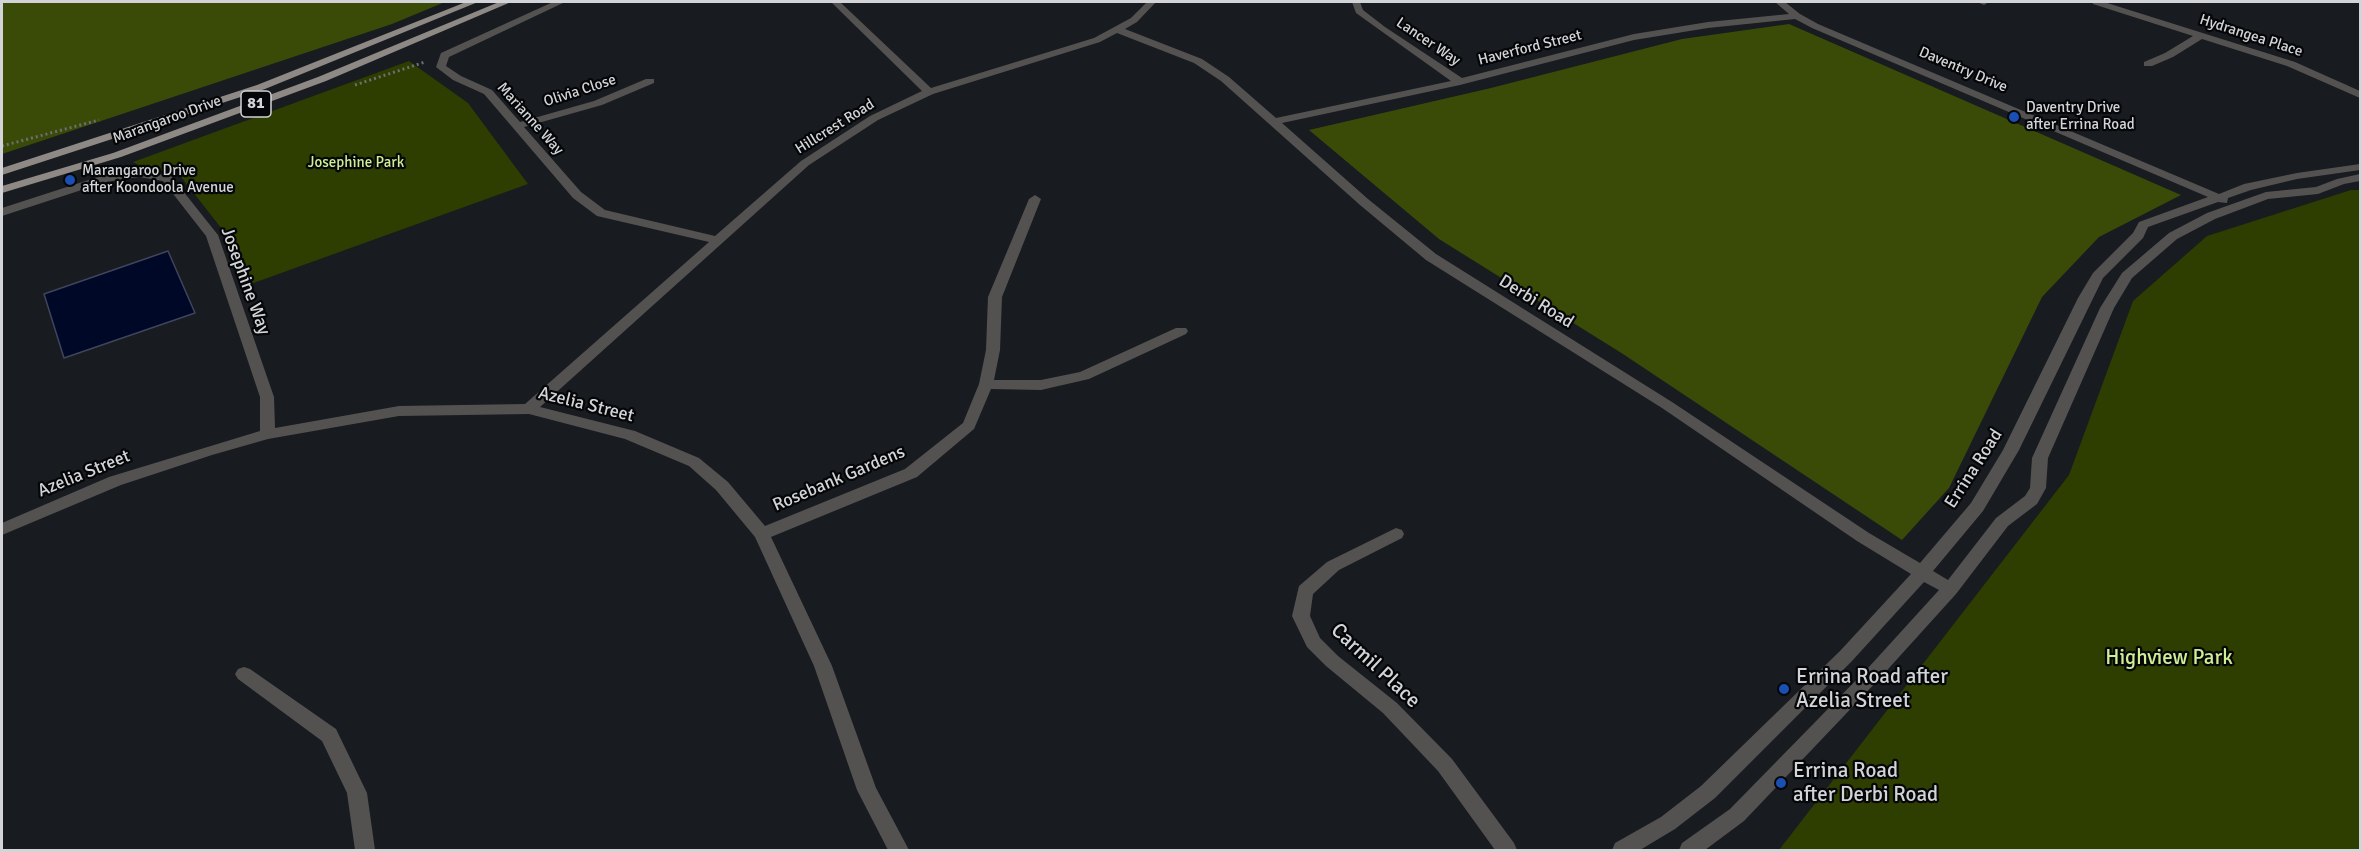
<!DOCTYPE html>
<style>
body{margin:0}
#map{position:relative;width:2362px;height:852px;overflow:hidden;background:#181b20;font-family:Signika,sans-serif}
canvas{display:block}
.frame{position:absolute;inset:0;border:3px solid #d2d4d7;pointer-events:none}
</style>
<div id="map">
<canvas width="2362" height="852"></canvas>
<div class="frame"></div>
</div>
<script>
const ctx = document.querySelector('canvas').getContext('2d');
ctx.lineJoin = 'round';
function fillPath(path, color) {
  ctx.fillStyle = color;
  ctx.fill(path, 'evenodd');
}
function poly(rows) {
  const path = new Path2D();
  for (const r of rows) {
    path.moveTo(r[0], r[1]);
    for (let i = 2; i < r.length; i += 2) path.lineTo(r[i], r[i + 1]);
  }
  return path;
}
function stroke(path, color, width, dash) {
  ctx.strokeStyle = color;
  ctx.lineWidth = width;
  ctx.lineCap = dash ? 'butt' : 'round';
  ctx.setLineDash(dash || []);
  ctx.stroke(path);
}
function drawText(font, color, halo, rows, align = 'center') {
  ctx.font = font + ' Signika,sans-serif';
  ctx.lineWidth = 4.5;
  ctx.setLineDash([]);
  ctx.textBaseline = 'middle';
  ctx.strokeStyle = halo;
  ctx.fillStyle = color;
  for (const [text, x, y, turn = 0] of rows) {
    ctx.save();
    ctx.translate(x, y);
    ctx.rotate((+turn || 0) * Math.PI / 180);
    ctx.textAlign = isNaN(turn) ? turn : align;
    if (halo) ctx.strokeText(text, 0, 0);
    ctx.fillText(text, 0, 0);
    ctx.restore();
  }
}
fillPath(poly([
 [409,61,468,103,528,184,248,285,225,233,178,173,146,169,133,162],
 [2351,190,2360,190,2360,850,1779,850,2069,475,2133,301,2207,236]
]), '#2e3d00');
fillPath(poly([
 [2,2,445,2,392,24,2,154],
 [1789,24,2181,195,2099,237,2042,297,1949,488,1902,540,1623,354,1439,239,1309,130,1491,88,1682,39]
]), '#3a4b08');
const water = poly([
 [168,251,195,313,64,358,44,294,168,251]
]);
fillPath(water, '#000828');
stroke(water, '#3f455c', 1.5);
stroke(poly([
 [355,85,425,62],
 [2,146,99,120]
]), '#6c6e72', 3, [2, 3]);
fillPath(poly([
 [553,2,565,2,449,57,446,66,461,76,492,90,520,122,594,101,646,79,654,79,654,83,602,105,524,127,581,192,605,210,715,236,801,161,870,116,922,91,831,2,840,2,931,88,1094,38,1131,18,1147,2,1156,2,1137,22,1125,29,1202,59,1229,77,1276,118,1451,81,1356,13,1352,2,1360,2,1363,10,1385,27,1462,78,1634,34,1708,22,1789,14,1775,2,1785,2,1800,14,1818,24,2219,194,2244,184,2297,173,2360,164,2360,170,2297,179,2251,190,2228,198,2227,203,2218,202,2148,227,2143,238,2103,278,2019,450,1983,511,1933,571,1948,580,1996,518,2025,496,2030,488,2032,458,2100,308,2122,273,2169,233,2207,213,2266,192,2316,187,2337,179,2360,174,2360,181,2344,184,2318,194,2268,199,2215,219,2177,239,2132,278,2114,308,2048,458,2046,488,2037,504,2008,526,1956,594,1880,678,1744,821,1705,850,1679,850,1682,843,1730,809,1868,668,1939,590,1924,582,1852,661,1715,798,1675,829,1640,850,1612,850,1615,843,1661,817,1701,786,1840,651,1911,574,1857,541,1662,408,1426,260,1360,205,1221,81,1194,63,1117,33,1100,42,933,94,878,120,809,165,540,407,635,431,699,458,728,482,765,526,905,469,963,423,979,384,986,350,988,297,1029,199,1035,195,1041,199,1002,297,1000,350,994,380,1041,380,1080,372,1176,328,1186,328,1188,331,1186,334,1089,379,1041,390,991,389,974,429,917,477,771,537,832,666,876,788,909,850,888,850,857,790,814,666,755,537,716,490,689,466,625,439,529,414,399,416,268,439,212,455,121,485,2,535,2,523,109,477,260,431,260,397,206,236,163,181,139,177,106,182,2,216,2,208,104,175,139,171,171,176,218,235,274,397,275,428,399,406,525,404,709,242,597,216,573,198,484,94,453,80,436,67,441,53,553,2],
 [1795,19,1812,28,2208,197,2139,222,2133,233,2093,273,2078,298,2003,450,1971,503,1920,563,1869,533,1672,402,1436,254,1368,199,1282,123,1460,85,1634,40,1708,28,1795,19],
 [1977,2,1989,2,1984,5,1977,2],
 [2092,2,2104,2,2295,62,2360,91,2360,98,2287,66,2202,39,2173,57,2152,66,2144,66,2144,62,2165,53,2193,36,2093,4,2092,2],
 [1396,528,1402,530,1404,534,1402,538,1339,570,1313,594,1310,616,1320,638,1338,656,1397,703,1452,759,1514,843,1517,850,1495,850,1438,771,1383,713,1326,666,1307,647,1292,616,1299,586,1327,562,1396,528],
 [244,667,250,669,336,729,367,793,375,850,355,850,347,793,322,741,238,679,235,674,238,669,244,667]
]), '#545250');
fillPath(poly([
 [466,2,478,2,265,89,2,175,2,168,257,85,466,2],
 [499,2,511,2,326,81,121,157,2,193,2,186,113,153,318,77,499,2]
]), '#8e8985');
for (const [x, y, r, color] of [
 [2014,117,6,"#1a4fb4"],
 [70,180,6,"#1a4fb4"],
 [1784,689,6,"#1a4fb4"],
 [1781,783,6,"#1a4fb4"]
]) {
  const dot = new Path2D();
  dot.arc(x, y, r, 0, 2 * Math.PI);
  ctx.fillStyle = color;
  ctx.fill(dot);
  stroke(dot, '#050608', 2);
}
drawText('15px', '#d2d4d7', '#050608', [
 ["Hydrangea Place",2251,36,18],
 ["Lancer Way",1428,42,34],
 ["Haverford Street",1530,48,-14],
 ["Daventry Drive",1963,70,23],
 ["Olivia Close",580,91,-18],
 ["Marianne Way",530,119,48],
 ["Marangaroo Drive",167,120,-20],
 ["Hillcrest Road",835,127,-32]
]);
drawText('15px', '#d2d4d7', '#050608', [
 ["Daventry Drive",2026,108],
 ["after Errina Road",2026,125],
 ["Marangaroo Drive",82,171],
 ["after Koondoola Avenue",82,188]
], 'left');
drawText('15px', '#d0ee94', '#050608', [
 ["Josephine Park",356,163]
]);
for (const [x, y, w] of [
 [256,104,30]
]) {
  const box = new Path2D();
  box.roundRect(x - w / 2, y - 13, w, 26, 4.5);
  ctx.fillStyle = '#050608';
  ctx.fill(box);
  stroke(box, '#d2d4d7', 1.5);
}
drawText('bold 16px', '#d2d4d7', null, [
 ["81",256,104]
]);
drawText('18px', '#d2d4d7', '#050608', [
 ["Josephine Way",245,281,70],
 ["Derbi Road",1536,302,32],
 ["Azelia Street",586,405,14],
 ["Errina Road",1974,469,-57],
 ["Azelia Street",84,474,-22],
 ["Rosebank Gardens",839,479,-23]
]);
drawText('21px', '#d0ee94', '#050608', [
 ["Highview Park",2169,658]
]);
drawText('21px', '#d2d4d7', '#050608', [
 ["Carmil Place",1375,666,43]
]);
drawText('21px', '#d2d4d7', '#050608', [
 ["Errina Road after",1796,677],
 ["Azelia Street",1796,701],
 ["Errina Road",1793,771],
 ["after Derbi Road",1793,795]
], 'left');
</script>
